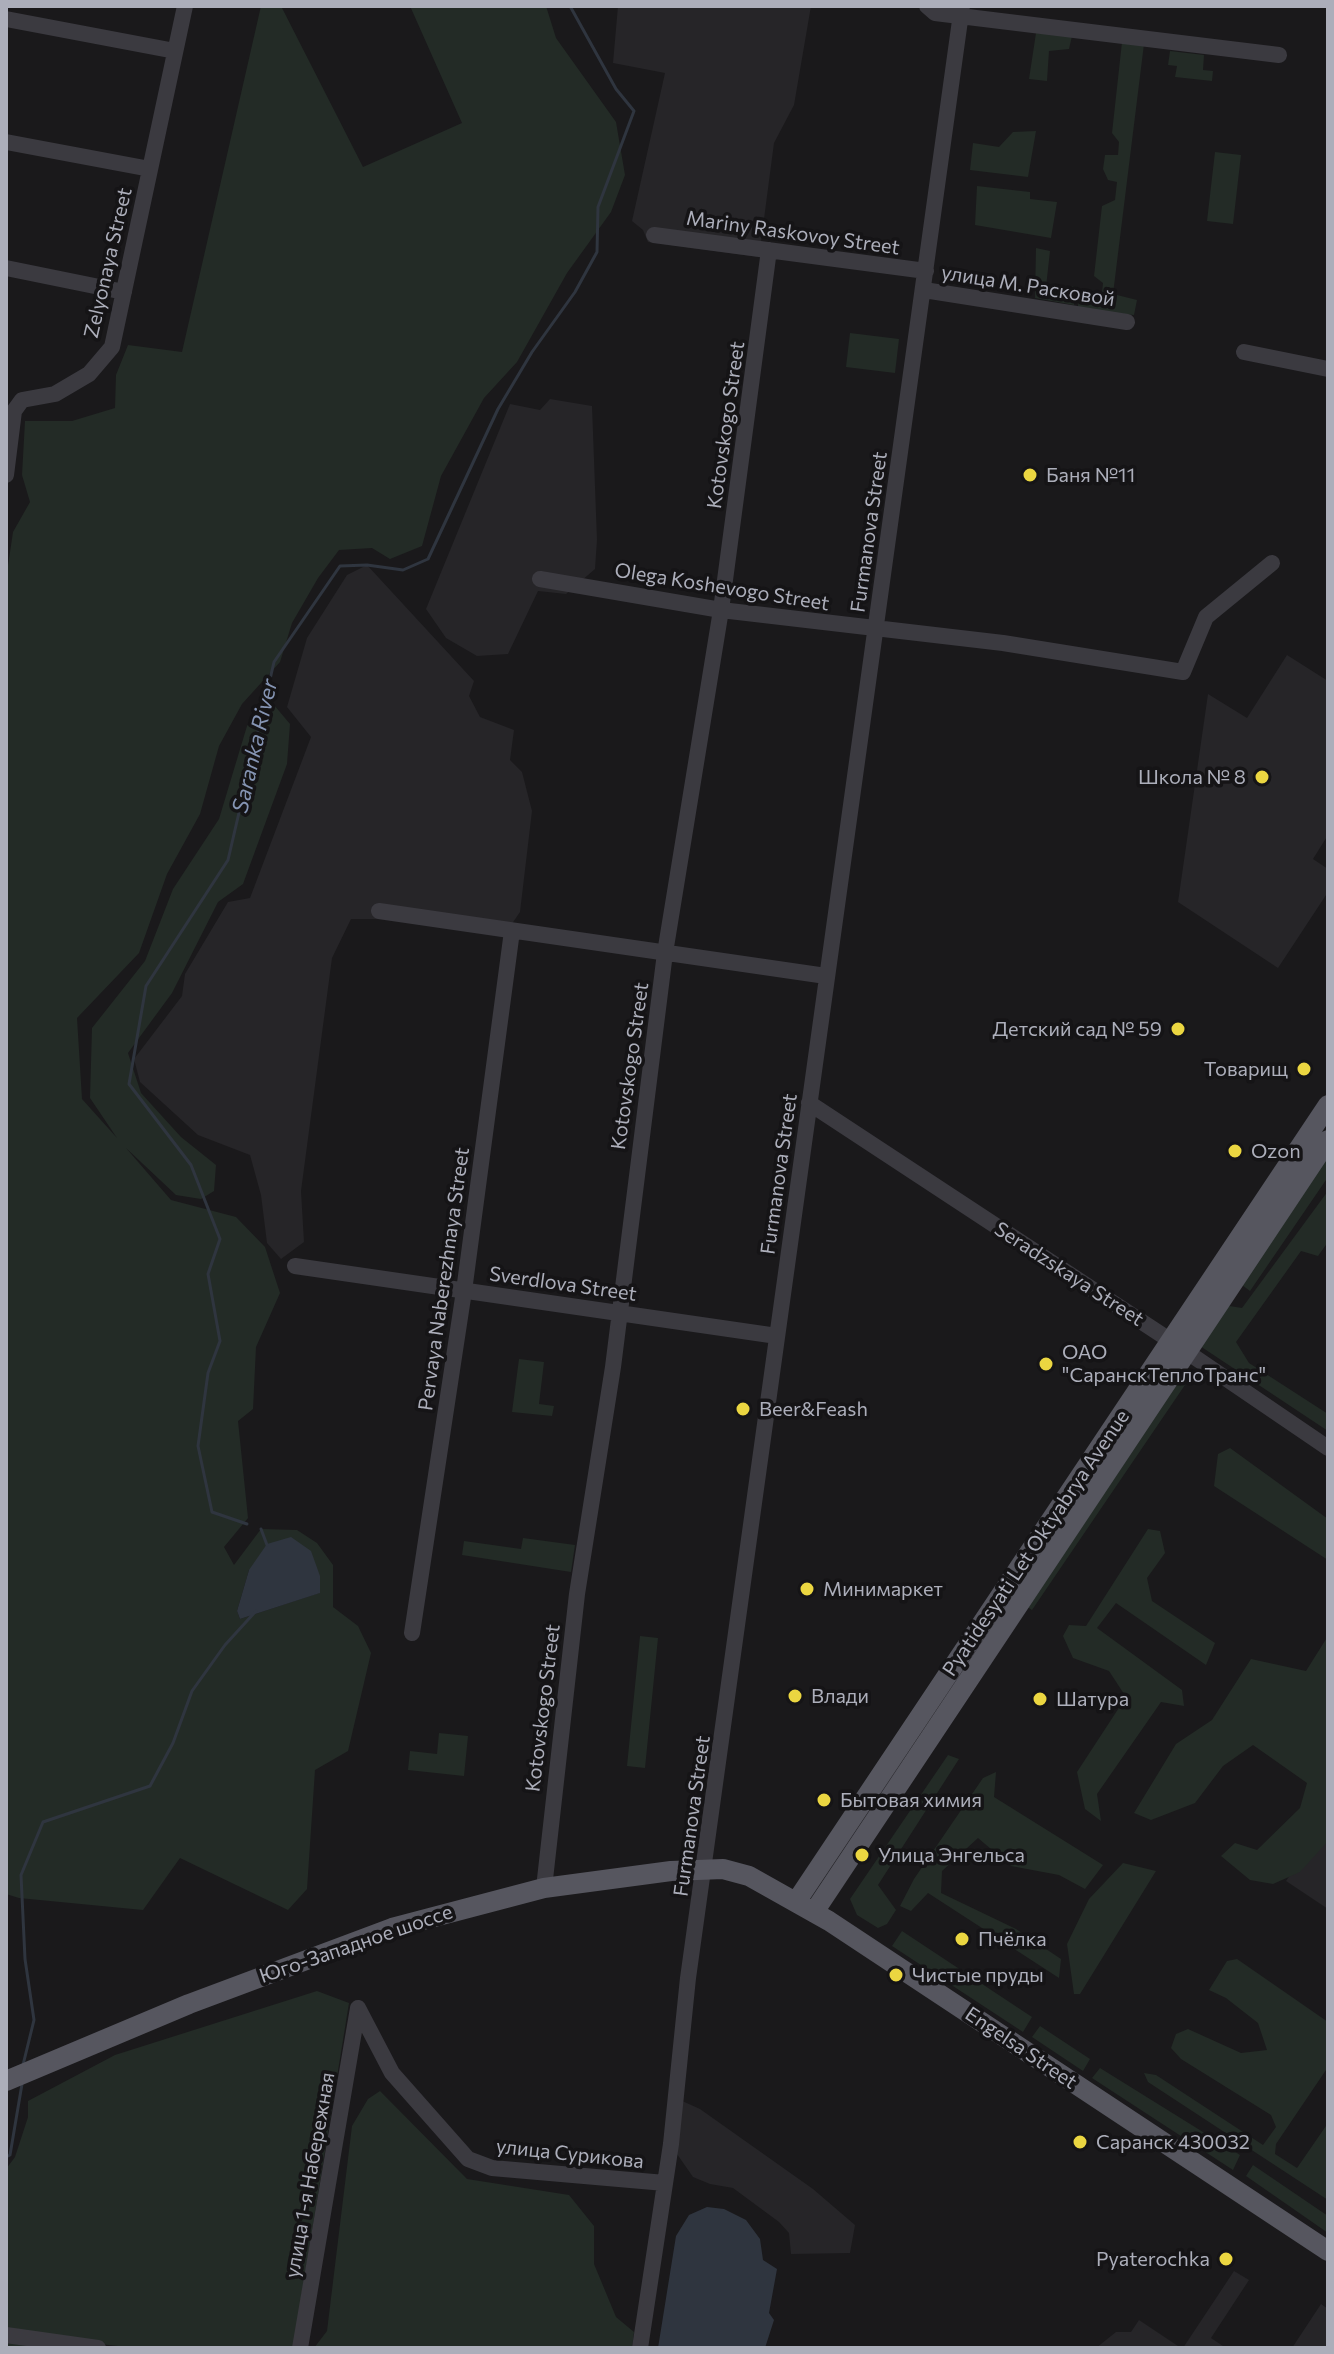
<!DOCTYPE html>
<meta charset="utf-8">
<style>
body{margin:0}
#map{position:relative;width:1334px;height:2354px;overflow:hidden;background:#1a191b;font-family:Commissioner,sans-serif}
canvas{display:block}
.frame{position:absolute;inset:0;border:8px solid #acaeba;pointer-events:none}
</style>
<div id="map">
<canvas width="1334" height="2354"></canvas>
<div class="frame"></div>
</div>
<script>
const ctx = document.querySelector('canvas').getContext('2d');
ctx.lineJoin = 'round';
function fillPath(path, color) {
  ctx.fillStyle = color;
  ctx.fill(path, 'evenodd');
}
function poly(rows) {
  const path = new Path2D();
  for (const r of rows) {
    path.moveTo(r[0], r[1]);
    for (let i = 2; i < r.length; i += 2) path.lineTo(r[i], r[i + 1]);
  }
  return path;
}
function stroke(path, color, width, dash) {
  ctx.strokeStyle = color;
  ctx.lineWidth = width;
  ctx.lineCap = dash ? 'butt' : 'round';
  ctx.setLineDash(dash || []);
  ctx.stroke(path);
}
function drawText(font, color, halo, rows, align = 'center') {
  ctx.font = font + ' Commissioner,sans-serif';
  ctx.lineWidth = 7;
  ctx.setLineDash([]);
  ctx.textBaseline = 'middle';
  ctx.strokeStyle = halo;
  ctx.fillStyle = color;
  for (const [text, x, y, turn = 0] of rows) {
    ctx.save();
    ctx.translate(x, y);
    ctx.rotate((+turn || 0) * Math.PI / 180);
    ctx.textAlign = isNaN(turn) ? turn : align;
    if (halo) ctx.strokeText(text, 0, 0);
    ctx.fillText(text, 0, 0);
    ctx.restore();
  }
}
fillPath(poly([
 [618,6,811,6,794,105,774,143,759,257,648,242,643,230,632,221,665,73,613,63],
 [550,399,592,406,597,540,595,569,566,594,538,591,508,654,477,656,446,638,426,609,510,404,540,410],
 [367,565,474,681,469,696,480,717,514,730,510,760,522,772,532,811,520,912,503,937,398,919,351,919,332,958,301,1191,304,1242,281,1259,267,1243,261,1195,250,1155,198,1135,140,1082,134,1059,182,996,185,974,228,902,250,898,311,737,287,707,307,638,347,575],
 [1287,655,1328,681,1328,835,1313,859,1328,869,1328,892,1278,968,1178,902,1208,694,1247,718],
 [1328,1818,1328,1909,1286,1881],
 [680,2100,700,2109,813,2189,855,2225,850,2253,791,2254,789,2233,779,2222,733,2188,710,2184,693,2177,677,2154],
 [1234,2271,1249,2280,1211,2338,1226,2348,1183,2348],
 [1321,2304,1328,2309,1328,2348,1292,2348],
 [1139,2320,1181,2348,1096,2348,1116,2332,1131,2332]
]), '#262528');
fillPath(poly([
 [261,6,281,6,363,167,462,123,410,6,546,6,556,38,616,122,625,175,611,212,567,273,517,362,484,398,441,476,422,546,390,559,372,548,339,550,318,578,292,623,280,662,242,704,219,746,200,814,167,874,139,953,77,1018,82,1099,117,1138,90,1098,92,1028,145,961,173,889,219,819,247,726,269,699,290,724,287,764,243,884,218,902,172,993,128,1053,141,1093,181,1137,216,1165,214,1191,201,1199,176,1195,126,1148,171,1200,236,1217,265,1247,280,1293,256,1347,253,1409,238,1421,248,1518,224,1547,234,1565,261,1529,297,1530,317,1543,333,1565,333,1607,358,1626,371,1653,348,1751,315,1770,307,1889,288,1910,180,1858,143,1910,19,1898,6,1894,6,579,13,532,30,502,22,475,25,421,72,421,115,408,116,375,128,345,182,352],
 [249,1570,319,1593,240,1619,237,1611],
 [1036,33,1072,36,1069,49,1049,51,1047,81,1029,79],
 [1122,42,1144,44,1113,294,1137,300,1134,315,1077,309,1082,291,1102,293,1103,283,1094,276,1102,206,1115,200,1117,182,1108,180,1103,169,1105,155,1118,155,1119,142,1112,133],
 [1170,51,1204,55,1203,70,1213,71,1212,81,1175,77,1177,66,1168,65],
 [1036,131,1028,177,970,170,973,143,999,147,1013,132],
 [1215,152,1241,155,1233,224,1207,221],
 [977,186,1030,192,1030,199,1057,202,1051,238,975,225],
 [1036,248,1050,251,1046,287,1066,293,1072,286,1078,287,1074,305,1035,298],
 [850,333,899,339,895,373,846,367],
 [1328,1149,1328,1177,1250,1291,1238,1282],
 [1328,1191,1328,1242,1318,1256,1301,1251,1236,1342,1249,1363,1328,1414,1328,1431,1197,1344,1223,1305,1242,1308],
 [519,1359,544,1362,539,1404,554,1406,552,1416,512,1412],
 [1178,1376,1187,1382,1032,1610,1023,1604],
 [1230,1448,1328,1519,1328,1560,1214,1486,1218,1454],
 [1148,1529,1160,1531,1165,1553,1147,1578,1152,1601,1215,1643,1206,1665,1116,1603,1097,1628,1182,1690,1184,1706,1161,1702,1097,1794,1101,1821,1085,1809,1077,1772,1126,1697,1109,1671,1073,1658,1063,1636,1069,1625,1086,1626],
 [523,1538,575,1545,571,1572,462,1555,464,1541,521,1549],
 [640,1636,658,1638,645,1768,627,1766],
 [1328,1636,1328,1841,1300,1872,1273,1884,1250,1880,1221,1856,1235,1843,1257,1850,1300,1808,1307,1783,1253,1745,1223,1766,1195,1803,1151,1820,1134,1813,1176,1744,1212,1720,1251,1659,1306,1671],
 [439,1733,468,1736,464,1776,408,1770,410,1751,437,1754],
 [948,1755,959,1759,878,1885,896,1910,887,1924,878,1928,857,1915,850,1899],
 [996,1772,994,1797,1103,1865,1085,1889,1059,1875,1011,1866,978,1838,942,1871,941,1893,1016,1929,1061,1959,1059,1978,928,1893,911,1911,900,1906,914,1879,983,1778],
 [1123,1863,1156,1871,1080,1994,1074,1994,1067,1944,1089,1899],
 [902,1931,1032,2017,1023,2032,892,1946],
 [1237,1959,1328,2022,1328,2067,1276,2144,1275,2154,1297,2168,1328,2123,1328,2200,1148,2082,1144,2073,1156,2075,1263,2145,1276,2127,1271,2115,1181,2059,1171,2048,1176,2034,1188,2029,1241,2053,1267,2050,1258,2023,1226,1998,1209,1990,1227,1961],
 [317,1991,349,2003,293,2348,137,2348,32,2337,98,2348,6,2348,6,2169,15,2157,28,2117,28,2101,115,2055],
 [1040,2026,1090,2059,1083,2071,1032,2037],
 [1100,2068,1240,2155,1233,2170,1092,2078],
 [380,2091,467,2179,569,2195,594,2226,594,2264,616,2317,634,2332,632,2348,314,2348,327,2331,352,2126,368,2099],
 [1253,2165,1328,2216,1328,2233,1246,2176]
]), '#232b26');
fillPath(poly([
 [291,1537,311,1551,320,1576,320,1593,240,1619,237,1611,249,1570,267,1544],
 [707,2207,724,2209,746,2220,760,2239,763,2260,777,2269,769,2313,774,2320,765,2348,658,2348,676,2236,689,2215]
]), '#2f353f');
stroke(poly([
 [247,1524,212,1512,198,1446,208,1373,220,1341,208,1274,220,1239,191,1165,129,1084,146,986,228,860,274,662,340,566,367,565,403,570,428,559,498,409,532,352,575,292,597,252,598,207,634,111,616,89,570,6],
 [261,1529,267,1545],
 [23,2065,34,2020,25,1959,21,1875,43,1822,150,1786,173,1743,192,1691,225,1645,256,1611],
 [6,2157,10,2155,22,2084]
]), '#2f353f', 3);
stroke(poly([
 [927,6,935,13,1279,55],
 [6,19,175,51],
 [6,142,150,169],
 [654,235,926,271],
 [6,268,124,292],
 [924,290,1127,322],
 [1244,352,1328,369],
 [6,475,14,411,22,400,55,394,89,374,112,347,185,6],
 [540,579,721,610,1003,643,1183,672,1206,617,1272,563],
 [379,911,826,976],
 [809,1103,1171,1341],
 [295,1266,777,1336],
 [1187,1352,1328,1448],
 [412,1633,464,1291,512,931],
 [544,1888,577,1594,613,1367,665,953,721,610,769,250],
 [358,2008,392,2073,468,2159,492,2168,665,2183],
 [6,2335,98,2348],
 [300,2348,358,2008],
 [640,2348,671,2144,688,1978,962,6]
]), '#3b3a40', 16);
stroke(poly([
 [796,1902,1328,1105],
 [814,1912,1328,1140],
 [6,2081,189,2004,392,1928,544,1888,671,1871,723,1869,749,1876,829,1921,1328,2251]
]), '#56565f', 20);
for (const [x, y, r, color] of [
 [1030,475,8,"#ebd641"],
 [1262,777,8,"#ebd641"],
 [1178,1029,8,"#ebd641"],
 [1304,1069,8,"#ebd641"],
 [1235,1151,8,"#ebd641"],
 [1046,1364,8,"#ebd641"],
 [743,1409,8,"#ebd641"],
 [807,1589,8,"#ebd641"],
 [795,1696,8,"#ebd641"],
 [1040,1699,8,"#ebd641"],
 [824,1800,8,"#ebd641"],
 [862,1855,8,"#ebd641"],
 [962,1939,8,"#ebd641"],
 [896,1975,8,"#ebd641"],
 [1080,2142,8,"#ebd641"],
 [1226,2259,8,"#ebd641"]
]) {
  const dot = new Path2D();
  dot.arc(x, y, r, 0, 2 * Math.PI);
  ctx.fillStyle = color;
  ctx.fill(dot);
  stroke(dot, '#151416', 3);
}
drawText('20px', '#acaeba', '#151416', [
 ["Mariny Raskovoy Street",793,233,8],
 ["Zelyonaya Street",108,263,-77],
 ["улица М. Расковой",1028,286,9],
 ["Kotovskogo Street",726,425,-82],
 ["Furmanova Street",869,532,-82],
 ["Olega Koshevogo Street",722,587,9],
 ["Kotovskogo Street",630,1066,-82],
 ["Furmanova Street",779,1174,-82],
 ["Seradzskaya Street",1069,1274,33],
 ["Pervaya Naberezhnaya Street",444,1279,-82],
 ["Sverdlova Street",563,1284,8],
 ["Pyatidesyati Let Oktyabrya Avenue",1036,1543,-56],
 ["Kotovskogo Street",543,1708,-83],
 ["Furmanova Street",692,1816,-82],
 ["Юго-Западное шоссе",356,1944,-19],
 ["Engelsa Street",1021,2048,34],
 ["улица Сурикова",570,2154,6],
 ["улица 1-я Набережная",310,2175,-80]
]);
drawText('20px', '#acaeba', '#151416', [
 ["Баня №11",1046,475],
 ["Школа № 8",1246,777,"right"],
 ["Детский сад № 59",1162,1029,"right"],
 ["Товарищ",1288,1069,"right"],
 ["Ozon",1251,1151],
 ["ОАО",1062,1352],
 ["\"СаранскТеплоТранс\"",1062,1375],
 ["Beer&Feash",759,1409],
 ["Минимаркет",823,1589],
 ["Влади",811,1696],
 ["Шатура",1056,1699],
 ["Бытовая химия",840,1800],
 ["Улица Энгельса",878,1855],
 ["Пчёлка",978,1939],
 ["Чистые пруды",912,1975],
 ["Саранск 430032",1096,2142],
 ["Pyaterochka",1210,2259,"right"]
], 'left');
drawText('italic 22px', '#8594b3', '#151416', [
 ["Saranka River",255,746,-77]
]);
</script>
